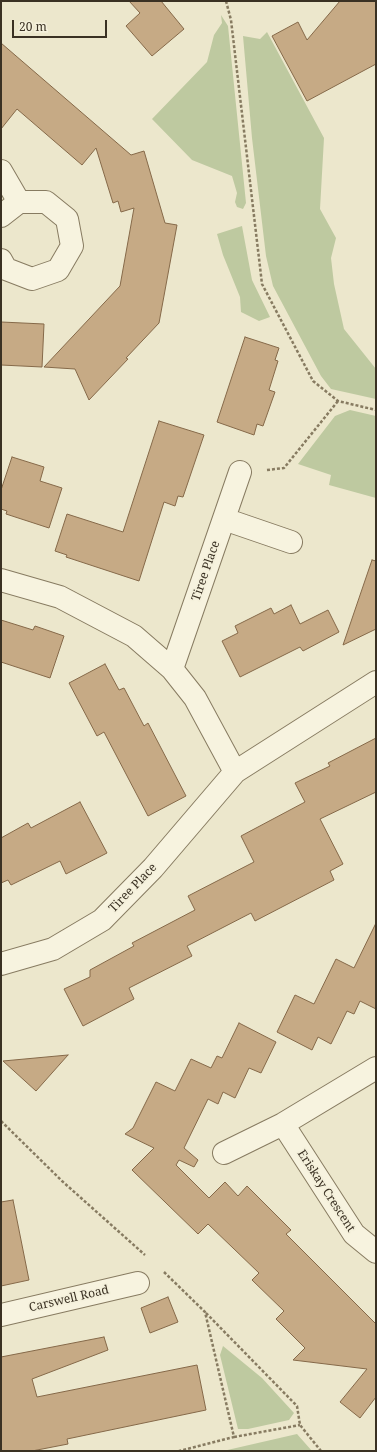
<!DOCTYPE html>
<style>
body{margin:0}
#map{position:relative;width:377px;height:1452px;overflow:hidden;background:#ece7cc;font-family:"Noto Serif",serif}
canvas{display:block}
.frame{position:absolute;inset:0;border:2px solid #3a3123;pointer-events:none}
.scale{position:absolute;left:12px;top:20px;width:95px;height:18px;box-sizing:border-box;border:2px solid #3a3123;border-top:0;padding-left:5px;font-size:12px;line-height:14px;white-space:nowrap;color:#3a3123;-webkit-text-stroke:3px #f4f0db;paint-order:stroke}
</style>
<div id="map">
<canvas width="377" height="1452"></canvas>
<div class="frame"></div>
<div class="scale">20 m</div>
</div>
<script>
const ctx = document.querySelector('canvas').getContext('2d');
ctx.lineJoin = 'round';
function fillPath(path, color) {
  ctx.fillStyle = color;
  ctx.fill(path, 'evenodd');
}
function poly(rows) {
  const path = new Path2D();
  for (const r of rows) {
    path.moveTo(r[0], r[1]);
    for (let i = 2; i < r.length; i += 2) path.lineTo(r[i], r[i + 1]);
  }
  return path;
}
function stroke(path, color, width, dash) {
  ctx.strokeStyle = color;
  ctx.lineWidth = width;
  ctx.lineCap = dash ? 'butt' : 'round';
  ctx.setLineDash(dash || []);
  ctx.stroke(path);
}
function drawText(font, color, halo, rows, align = 'center') {
  ctx.font = font + ' "Noto Serif",serif';
  ctx.lineWidth = 3.5;
  ctx.setLineDash([]);
  ctx.textBaseline = 'middle';
  ctx.strokeStyle = halo;
  ctx.fillStyle = color;
  for (const [text, x, y, turn = 0] of rows) {
    ctx.save();
    ctx.translate(x, y);
    ctx.rotate((+turn || 0) * Math.PI / 180);
    ctx.textAlign = isNaN(turn) ? turn : align;
    if (halo) ctx.strokeText(text, 0, 0);
    ctx.fillText(text, 0, 0);
    ctx.restore();
  }
}
fillPath(poly([
 [221,15,228,26,246,203,243,209,237,207,235,202,237,193,232,176,192,160,152,119,207,62,214,35,222,23],
 [267,32,324,138,320,209,336,238,331,258,334,284,344,329,376,369,376,399,331,389,321,376,273,286,266,256,252,138,243,36,260,39],
 [242,226,252,280,270,317,259,321,241,312,240,297,223,255,217,234],
 [350,410,376,416,376,498,329,485,331,475,298,464,335,416],
 [223,1346,262,1378,294,1413,289,1420,248,1429,238,1429,220,1355],
 [297,1434,312,1451,223,1451]
]), '#bec9a0');
const building = poly([
 [129,1,161,1,184,29,152,56,126,26,140,13,129,1],
 [340,1,376,1,376,64,307,101,272,36,298,22,307,40,340,1],
 [1,43,131,155,144,151,165,223,177,225,159,323,126,358,128,359,89,400,75,369,44,367,120,286,134,208,121,212,118,201,113,203,96,148,82,165,17,109,1,129,1,43],
 [1,322,44,324,42,367,1,365,1,322],
 [245,337,279,348,275,360,278,361,269,390,275,392,263,426,257,424,254,435,217,422,245,337],
 [159,421,204,435,183,497,178,496,175,506,164,502,139,581,66,557,67,555,55,551,67,514,123,532,159,421],
 [12,457,44,467,40,481,62,488,49,528,6,514,7,511,1,509,1,490,12,457],
 [372,560,376,561,376,629,343,645,372,560],
 [291,605,300,624,328,610,339,632,303,651,300,647,240,677,222,641,238,633,235,626,271,608,274,614,291,605],
 [1,620,33,630,35,626,64,636,50,678,1,662,1,620],
 [105,664,119,690,124,688,144,726,148,723,186,796,148,816,104,732,97,736,69,683,105,664],
 [376,738,376,792,320,819,343,864,330,871,334,880,255,921,251,913,187,946,192,956,129,988,134,999,83,1026,64,989,90,977,90,970,134,946,132,943,195,910,188,896,254,862,241,836,305,802,295,783,330,766,328,763,376,738],
 [80,802,107,853,66,874,60,861,11,885,8,880,1,883,1,838,28,823,31,828,80,802],
 [376,923,376,1009,360,1001,354,1014,347,1011,331,1044,318,1037,312,1050,277,1032,295,995,314,1004,336,959,354,968,376,923],
 [239,1023,276,1042,261,1073,249,1068,235,1098,223,1092,218,1104,208,1099,184,1148,198,1160,194,1167,179,1160,176,1165,209,1198,225,1182,238,1196,247,1186,291,1230,286,1234,376,1324,376,1397,360,1418,340,1402,367,1369,293,1360,305,1348,276,1319,284,1311,252,1280,259,1273,208,1224,198,1234,132,1170,154,1148,125,1134,133,1128,156,1082,175,1091,191,1059,211,1068,217,1056,222,1058,239,1023],
 [68,1055,36,1091,3,1061,68,1055],
 [13,1200,29,1280,1,1286,1,1202,13,1200],
 [168,1297,178,1322,150,1333,141,1308,168,1297],
 [104,1337,108,1350,32,1379,37,1397,197,1365,206,1410,67,1439,68,1444,32,1451,1,1451,1,1357,104,1337]
]);
fillPath(building, '#c6aa85');
stroke(building, '#856949', 1);
const street = poly([
 [1,171,19,202],
 [1,216,19,202,46,202,67,219,72,246,58,270,32,279,6,269,1,260],
 [224,519,291,542],
 [1,580,60,597,134,636,172,669,195,698,235,772],
 [172,669,240,472],
 [1,964,53,949,102,920,153,868,235,772,376,682],
 [283,1124,354,1234,376,1252],
 [224,1153,283,1124,376,1068],
 [1,1315,138,1283]
]);
stroke(street, '#877b61', 24);
stroke(poly([
 [226,1,231,20,262,284,313,381,338,401,376,410],
 [267,470,284,468,338,401],
 [1,1121,62,1181,145,1255],
 [164,1272,205,1312,234,1437,179,1451],
 [206,1313,297,1406,300,1425,321,1451],
 [234,1437,300,1425]
]), '#877b61', 2.5, [3, 2]);
stroke(street, '#f7f3df', 22);
drawText('12px', '#3a3123', '#f4f0db', [
 ["Tiree Place",206,571,-71],
 ["Tiree Place",133,888,-46],
 ["Eriskay Crescent",326,1191,57],
 ["Carswell Road",69,1299,-13]
]);
</script>
